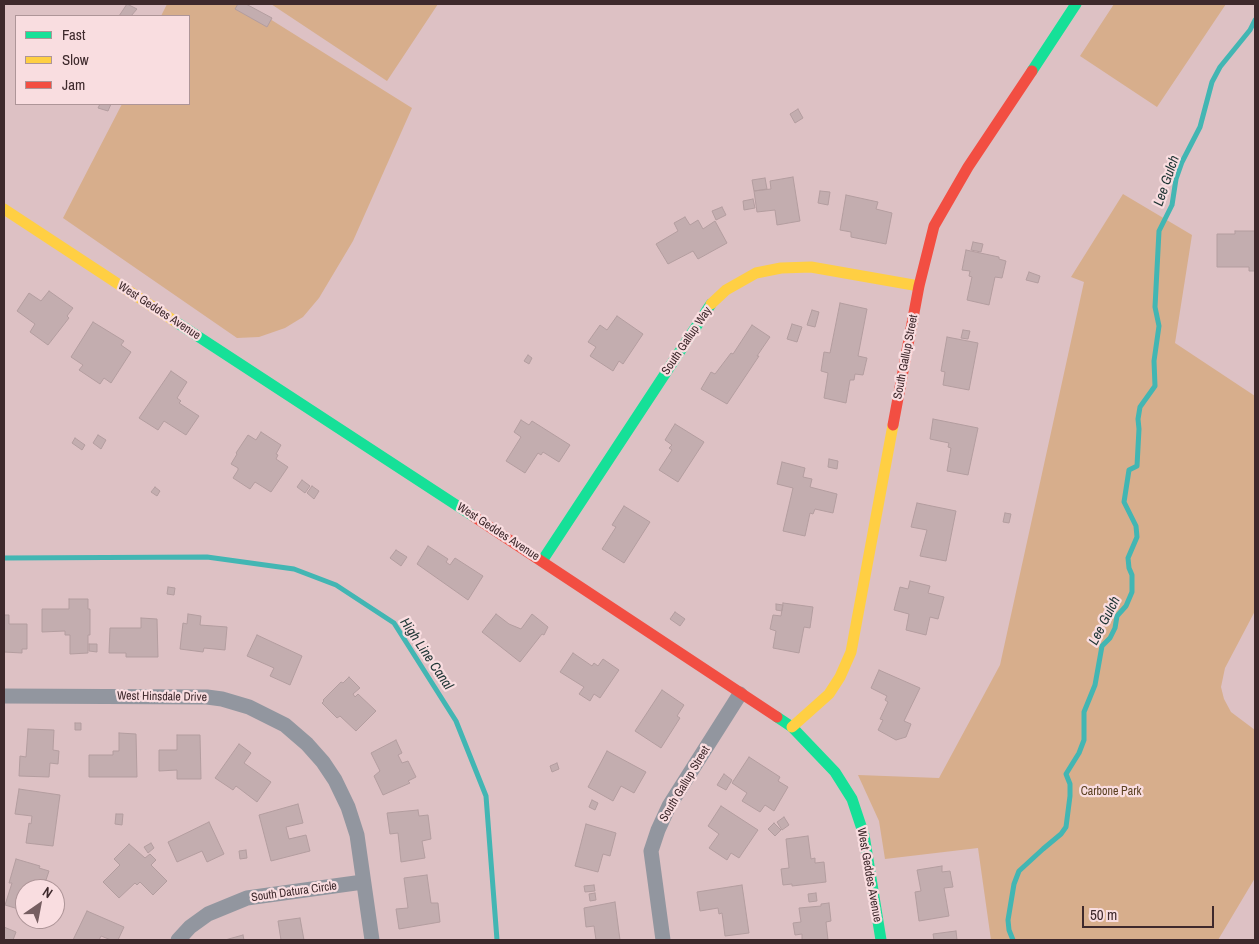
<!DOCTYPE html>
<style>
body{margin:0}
#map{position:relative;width:1259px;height:944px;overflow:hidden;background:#ddc1c4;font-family:"Archivo Narrow",sans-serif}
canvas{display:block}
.frame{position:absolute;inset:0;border:5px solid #3e292c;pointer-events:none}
.legend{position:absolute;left:15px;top:15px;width:175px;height:90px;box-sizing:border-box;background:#f9dde0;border:1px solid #ae9598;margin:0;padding:6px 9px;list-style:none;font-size:15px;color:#3e292c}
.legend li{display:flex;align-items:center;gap:10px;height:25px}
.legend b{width:25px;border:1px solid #ae9598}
.north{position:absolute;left:15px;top:879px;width:50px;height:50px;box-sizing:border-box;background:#f9dde0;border:1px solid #ae9598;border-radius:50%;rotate:33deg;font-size:14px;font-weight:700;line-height:20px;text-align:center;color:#3e292c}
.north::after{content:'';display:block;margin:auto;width:18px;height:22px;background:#765e61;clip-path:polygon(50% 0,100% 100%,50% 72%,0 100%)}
.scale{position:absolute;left:1082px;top:906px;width:132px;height:22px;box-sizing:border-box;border:2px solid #3e292c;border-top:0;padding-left:6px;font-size:15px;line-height:18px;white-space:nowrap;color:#3e292c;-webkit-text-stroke:4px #f9dde0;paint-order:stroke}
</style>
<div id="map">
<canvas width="1259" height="944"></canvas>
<div class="frame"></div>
<ul class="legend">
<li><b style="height:6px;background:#16e098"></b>Fast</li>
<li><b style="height:6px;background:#ffcf43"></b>Slow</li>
<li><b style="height:6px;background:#f24e42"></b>Jam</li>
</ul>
<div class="north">N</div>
<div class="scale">50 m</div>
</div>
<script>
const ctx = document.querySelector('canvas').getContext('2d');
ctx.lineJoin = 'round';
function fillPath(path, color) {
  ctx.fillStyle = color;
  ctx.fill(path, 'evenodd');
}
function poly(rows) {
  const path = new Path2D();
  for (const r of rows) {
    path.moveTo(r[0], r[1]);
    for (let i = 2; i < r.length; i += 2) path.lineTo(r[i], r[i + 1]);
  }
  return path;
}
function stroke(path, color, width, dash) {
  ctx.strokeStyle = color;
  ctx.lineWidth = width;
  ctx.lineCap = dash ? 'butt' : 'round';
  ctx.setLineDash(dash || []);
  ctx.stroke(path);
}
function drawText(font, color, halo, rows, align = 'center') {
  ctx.font = font + ' "Archivo Narrow",sans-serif';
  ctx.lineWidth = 4.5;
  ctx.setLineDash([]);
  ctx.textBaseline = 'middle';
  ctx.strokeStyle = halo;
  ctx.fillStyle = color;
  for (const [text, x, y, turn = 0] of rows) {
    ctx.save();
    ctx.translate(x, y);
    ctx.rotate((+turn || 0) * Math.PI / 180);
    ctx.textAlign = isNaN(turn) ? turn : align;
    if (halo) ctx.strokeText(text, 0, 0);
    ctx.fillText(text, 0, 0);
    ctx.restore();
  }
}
fillPath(poly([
 [167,4,246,4,412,108,353,241,319,298,303,317,285,328,259,337,237,338,63,218,122,104,189,104,189,16,161,16],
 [271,4,438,4,387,81],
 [1114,4,1226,4,1157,107,1080,56],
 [1123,194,1192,235,1175,343,1255,396,1255,611,1225,668,1221,687,1224,699,1231,712,1255,730,1255,878,1218,940,991,940,978,848,885,859,879,821,858,775,939,778,1000,665,1084,282,1071,277]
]), '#d7ae8c');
stroke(poly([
 [4,558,207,557,294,569,336,585,394,623,456,721,486,796,497,940],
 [1013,940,1009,930,1008,920,1014,884,1019,871,1043,849,1061,834,1066,827,1070,796,1070,784,1066,774,1079,753,1084,740,1084,712,1095,685,1102,646,1110,638,1115,628,1117,616,1126,606,1132,592,1132,575,1129,568,1128,558,1137,537,1136,526,1124,502,1129,470,1137,466,1139,429,1138,419,1140,407,1155,386,1154,361,1159,326,1155,307,1159,231,1172,205,1176,179,1182,162,1200,127,1212,82,1220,67,1250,30,1255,20]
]), '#42b6b3', 5);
const building = poly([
 [127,4,137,9,131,16,119,16,127,4],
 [238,4,246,4,272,18,267,27,235,9,238,4],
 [100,104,111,104,108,111,98,108,100,104],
 [798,109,803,118,795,123,790,114,798,109],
 [793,177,800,221,777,225,775,210,757,212,754,191,771,189,770,181,793,177],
 [765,178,767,189,754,191,752,180,765,178],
 [820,191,830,192,828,205,818,203,820,191],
 [846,195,878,202,876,209,892,213,886,244,851,237,851,232,840,230,846,195],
 [753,199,755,208,744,210,743,201,753,199],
 [722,207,726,215,716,220,712,211,722,207],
 [685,217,690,225,698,220,703,229,715,221,727,243,698,259,693,251,668,264,656,244,678,231,674,223,685,217],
 [1235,231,1255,231,1255,271,1249,271,1249,267,1217,267,1217,234,1235,234,1235,231],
 [973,242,983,244,981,252,971,250,973,242],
 [966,250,999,257,999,259,1006,261,1002,278,995,277,989,305,967,300,972,277,969,276,970,271,962,270,966,250],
 [1029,272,1040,276,1038,283,1026,280,1029,272],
 [49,291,73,308,67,316,69,318,48,345,30,332,35,324,17,311,29,293,41,301,49,291],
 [840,303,867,309,858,356,867,358,863,375,855,374,854,380,850,380,846,403,824,398,828,373,821,371,824,352,830,353,840,303],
 [812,310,819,312,815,327,807,325,812,310],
 [617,316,643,334,623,364,619,361,613,371,590,356,596,347,588,342,600,325,607,330,617,316],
 [93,322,124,341,121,345,131,352,111,383,104,378,100,384,79,370,83,365,71,357,93,322],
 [792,324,802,327,797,342,787,339,792,324],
 [752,325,770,337,757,356,759,356,727,404,701,389,711,372,715,374,731,353,733,354,752,325],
 [963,330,970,331,968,339,961,338,963,330],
 [947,337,978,343,969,390,943,385,945,372,941,371,947,337],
 [528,355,532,358,529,364,524,361,528,355],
 [171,371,187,382,177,398,181,401,179,403,199,416,186,435,164,421,158,430,139,418,171,371],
 [933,419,978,428,968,475,947,471,951,448,948,447,949,443,930,439,933,419],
 [521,420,529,425,532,421,570,445,559,462,543,452,541,455,538,453,525,473,506,461,521,437,514,432,521,420],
 [675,424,704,442,678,482,659,470,672,450,669,448,672,445,665,440,675,424],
 [261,432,281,445,276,454,278,455,276,459,288,467,271,492,255,482,250,489,233,478,238,470,238,468,231,464,237,454,236,453,248,435,256,440,261,432],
 [98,435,106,440,101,449,93,443,98,435],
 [75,438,85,445,82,450,72,443,75,438],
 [829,459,838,461,837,469,828,467,829,459],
 [782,462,805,468,803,477,812,479,810,487,837,494,833,513,815,509,813,514,810,513,805,536,783,531,793,488,777,484,782,462],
 [302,480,310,486,305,493,297,487,302,480],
 [312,486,319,491,314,499,307,493,312,486],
 [155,487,160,491,157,496,151,492,155,487],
 [917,503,956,511,946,561,920,556,927,530,911,527,917,503],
 [624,506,650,522,624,563,602,549,616,527,612,525,624,506],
 [1005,513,1011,514,1009,523,1003,522,1005,513],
 [428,546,448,559,446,562,450,565,455,558,483,576,468,600,417,564,428,546],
 [396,550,407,557,401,566,390,558,396,550],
 [910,581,930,586,928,593,944,597,938,619,930,617,926,635,906,630,909,614,894,610,900,587,908,589,910,581],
 [168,587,175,588,174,595,167,594,168,587],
 [69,599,88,599,88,609,90,609,90,635,88,635,88,653,70,654,70,635,65,635,65,631,42,632,42,609,69,609,69,599],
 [783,603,813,607,810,628,804,627,799,653,773,648,776,631,770,629,773,615,781,616,783,603],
 [776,604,783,605,782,611,776,610,776,604],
 [675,612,685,619,680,626,670,619,675,612],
 [188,614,201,616,200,625,227,627,225,650,204,648,203,652,180,649,183,623,187,624,188,614],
 [496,614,509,624,521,629,532,614,548,627,544,635,542,634,520,662,482,632,496,614],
 [4,615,9,615,9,624,27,624,27,649,22,649,22,653,4,652,4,615],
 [141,618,157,619,158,657,126,657,126,653,109,653,110,628,141,628,141,618],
 [257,635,302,656,290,685,270,676,274,668,247,656,257,635],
 [89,644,97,644,97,652,89,651,89,644],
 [573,653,592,666,594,663,598,666,603,659,619,670,600,698,594,694,590,701,579,694,584,687,560,672,573,653],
 [879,670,920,688,904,721,911,724,906,737,896,740,878,730,883,720,880,719,888,702,885,700,887,696,871,688,879,670],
 [349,677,360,688,353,694,355,697,358,694,376,711,356,731,340,716,337,718,322,703,324,701,323,700,341,682,343,683,349,677],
 [662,690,684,705,677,716,680,718,661,748,635,731,662,690],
 [75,723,81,723,81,730,75,730,75,723],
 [28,729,54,730,53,750,59,751,58,764,50,763,49,777,19,776,20,756,26,757,28,729],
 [119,733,136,734,137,777,89,777,89,755,113,755,113,751,119,751,119,733],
 [177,735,200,735,201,779,177,779,177,770,159,771,159,750,177,750,177,735],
 [396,740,402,753,398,755,402,763,408,761,416,777,408,781,410,783,383,795,374,776,380,771,371,753,396,740],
 [239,744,251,753,244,763,271,782,257,802,236,786,233,790,215,778,239,744],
 [607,751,646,772,634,793,621,786,613,801,588,787,607,751],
 [749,757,780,777,778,781,788,787,774,811,765,805,760,812,742,801,747,793,732,783,749,757],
 [557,763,559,769,552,772,550,766,557,763],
 [724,774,732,780,726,790,717,785,724,774],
 [19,789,60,795,53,846,26,843,29,823,31,824,32,816,15,814,19,789],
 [592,800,598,803,595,810,589,807,592,800],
 [298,804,303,823,286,827,289,839,306,835,310,851,271,861,259,815,298,804],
 [721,806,758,830,739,858,731,853,727,860,709,848,719,834,708,826,721,806],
 [418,810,419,816,428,815,431,839,422,841,425,858,401,862,398,833,390,834,387,813,418,810],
 [116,814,123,814,122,825,115,824,116,814],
 [784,817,789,825,782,830,777,822,784,817],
 [209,822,224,854,207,862,202,851,177,862,168,842,209,822],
 [774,823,781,830,775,836,768,829,774,823],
 [586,824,616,833,610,856,603,854,598,872,575,866,586,824],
 [808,836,811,859,815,858,815,863,824,862,826,882,792,886,792,884,783,885,781,869,789,868,786,839,808,836],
 [151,843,154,848,148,853,144,847,151,843],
 [129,844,145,858,150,854,156,860,151,865,167,881,153,895,140,882,137,885,135,883,119,898,103,882,120,865,114,859,129,844],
 [246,850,247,858,240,859,239,851,246,850],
 [16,859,40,866,39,868,49,871,43,889,25,889,25,911,5,905,12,883,9,883,16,859],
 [942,866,942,872,950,871,953,887,944,888,949,916,919,921,915,892,921,891,917,870,942,866],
 [427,875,431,903,438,903,440,922,399,929,396,909,408,908,404,878,427,875],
 [594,885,595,891,585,892,584,886,594,885],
 [742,885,749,933,725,936,722,913,719,914,718,908,700,911,697,892,742,885],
 [595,893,596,900,590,901,589,894,595,893],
 [816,893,817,901,809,902,808,894,816,893],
 [615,902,620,940,596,940,594,926,586,927,584,908,615,902],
 [829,903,831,921,826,922,828,940,802,940,802,934,795,935,793,923,801,922,799,908,821,906,821,904,829,903],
 [87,911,124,927,118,940,111,940,101,936,99,940,73,940,87,911],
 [300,918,304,940,281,940,278,921,300,918],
 [4,927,16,932,13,940,4,940,4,927],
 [956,931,957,940,934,940,933,934,956,931],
 [243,935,244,940,225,940,243,935]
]);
fillPath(building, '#c3adaf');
stroke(building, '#b39d9f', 1);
stroke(poly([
 [4,696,207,697,222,699,249,707,285,725,307,744,323,762,335,780,348,807,357,835,372,940],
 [178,940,190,927,208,914,247,898,363,882],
 [663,940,651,851,658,830,669,806,740,694]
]), '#92969f', 15);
stroke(poly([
 [1032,71,1076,4],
 [176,322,473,516],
 [542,561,711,304],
 [777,717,792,727,835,772,852,799,864,835,881,940]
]), '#16e098', 11);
stroke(poly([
 [4,209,176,322],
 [711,304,726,290,756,273,781,268,811,267,919,286],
 [792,727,829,694,840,677,851,652,893,425]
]), '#ffcf43', 11);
stroke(poly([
 [893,425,919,286,934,226,968,167,1032,71],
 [473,516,777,717]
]), '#f24e42', 11);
drawText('12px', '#3e292c', '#f9dde0', [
 ["West Geddes Avenue",159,311,33],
 ["South Gallup Way",687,341,-56],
 ["South Gallup Street",906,357,-79],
 ["West Geddes Avenue",498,532,33],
 ["West Hinsdale Drive",162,697,1],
 ["South Gallup Street",685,784,-59],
 ["West Geddes Avenue",869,875,80],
 ["South Datura Circle",294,892,-8]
]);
drawText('12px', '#5a4020', '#f9dde0', [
 ["Carbone Park",1111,792]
]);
drawText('italic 14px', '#1d3433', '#f9dde0', [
 ["Lee Gulch",1167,181,-71],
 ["Lee Gulch",1105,621,-63],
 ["High Line Canal",426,654,56]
]);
</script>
